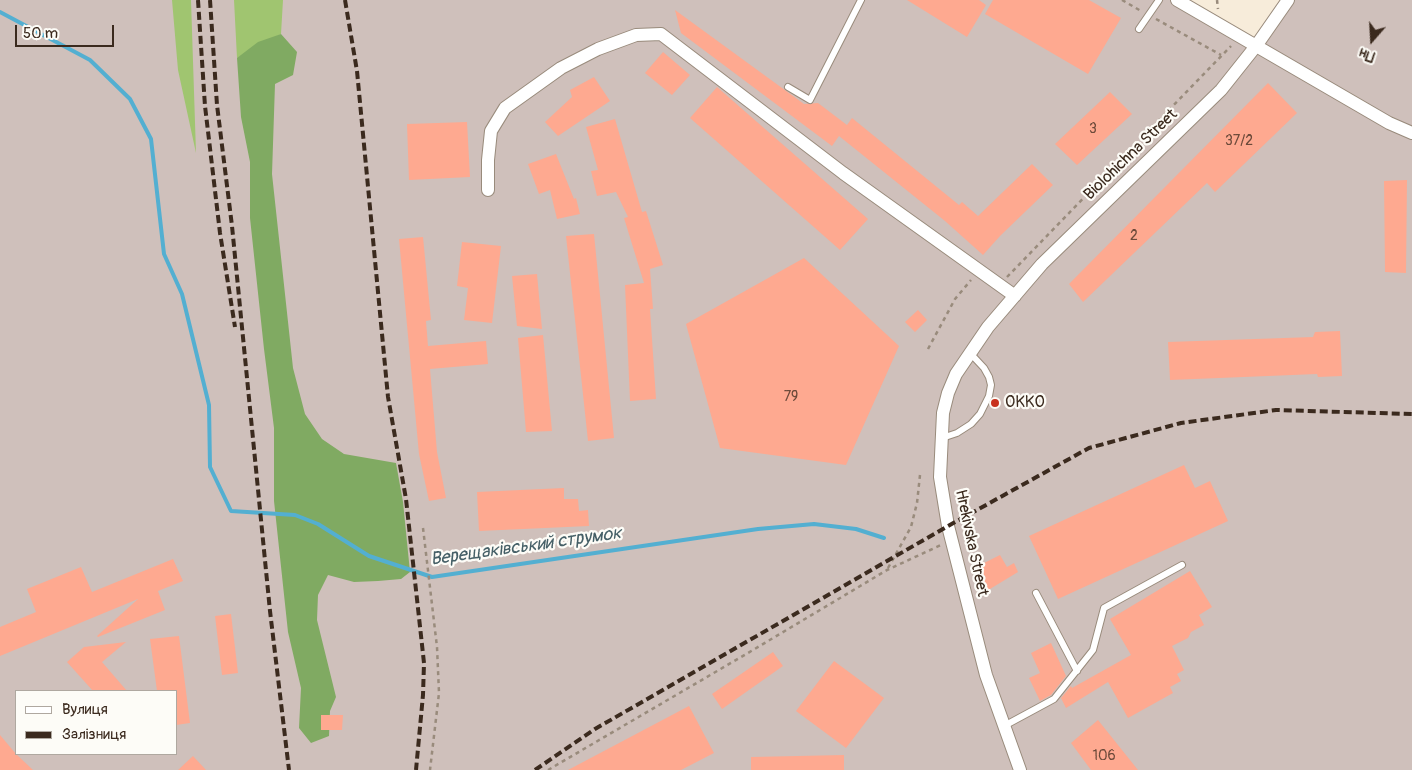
<!DOCTYPE html>
<meta charset="utf-8">
<style>
body{margin:0}
#map{position:relative;width:1412px;height:770px;overflow:hidden;background:#f7ecda;font-family:Pangolin,sans-serif}
canvas{display:block}
.legend{position:absolute;left:15px;top:690px;width:162px;height:65px;box-sizing:border-box;background:#fdfcf7;border:1px solid #afa8a0;margin:0;padding:6px 9px;list-style:none;font-size:15px;color:#3b2a1e}
.legend li{display:flex;align-items:center;gap:10px;height:25px}
.legend b{width:25px;border:1px solid #afa8a0}
.north{position:absolute;left:1347px;top:15px;width:50px;height:50px;-webkit-text-stroke:4px #fdfcf7;paint-order:stroke;rotate:199deg;font-size:14px;font-weight:700;line-height:20px;text-align:center;color:#3b2a1e}
.north::after{content:'';display:block;margin:auto;width:18px;height:22px;background:#3b2a1e;clip-path:polygon(50% 0,100% 100%,50% 72%,0 100%)}
.scale{position:absolute;left:15px;top:25px;width:99px;height:22px;box-sizing:border-box;border:2px solid #3b2a1e;border-top:0;padding-left:6px;font-size:15px;line-height:18px;white-space:nowrap;color:#3b2a1e;-webkit-text-stroke:4px #fdfcf7;paint-order:stroke}
</style>
<div id="map">
<canvas width="1412" height="770"></canvas>
<ul class="legend">
<li><b style="height:6px;background:#fff"></b>Вулиця</li>
<li><b style="height:6px;background:#3b2a1e"></b>Залізниця</li>
</ul>
<div class="north">Пн</div>
<div class="scale">50 m</div>
</div>
<script>
const ctx = document.querySelector('canvas').getContext('2d');
ctx.lineJoin = 'round';
function fillPath(path, color) {
  ctx.fillStyle = color;
  ctx.fill(path, 'evenodd');
}
function poly(rows) {
  const path = new Path2D();
  for (const r of rows) {
    path.moveTo(r[0], r[1]);
    for (let i = 2; i < r.length; i += 2) path.lineTo(r[i], r[i + 1]);
  }
  return path;
}
function stroke(path, color, width, dash) {
  ctx.strokeStyle = color;
  ctx.lineWidth = width;
  ctx.lineCap = dash ? 'butt' : 'round';
  ctx.setLineDash(dash || []);
  ctx.stroke(path);
}
function drawText(font, color, halo, rows, align = 'center') {
  ctx.font = font + ' Pangolin,sans-serif';
  ctx.lineWidth = 4.5;
  ctx.setLineDash([]);
  ctx.textBaseline = 'middle';
  ctx.strokeStyle = halo;
  ctx.fillStyle = color;
  for (const [text, x, y, turn = 0] of rows) {
    ctx.save();
    ctx.translate(x, y);
    ctx.rotate((+turn || 0) * Math.PI / 180);
    ctx.textAlign = isNaN(turn) ? turn : align;
    if (halo) ctx.strokeText(text, 0, 0);
    ctx.fillText(text, 0, 0);
    ctx.restore();
  }
}
fillPath(poly([
 [0,0,1177,0,1256,46,1288,0,1412,0,1412,770,0,770],
 [16,691,176,691,176,754,16,754]
]), '#cfc0bb');
fillPath(poly([
 [172,0,191,0,196,153,178,70],
 [234,0,283,0,281,34,237,58]
]), '#a0c570');
fillPath(poly([
 [281,34,297,52,293,75,275,84,272,174,293,368,305,414,322,439,344,454,396,463,403,502,410,572,401,579,378,581,354,582,328,575,318,595,317,620,336,697,330,711,329,736,311,743,299,728,301,688,288,632,274,501,274,428,264,349,250,218,250,162,241,117,237,58,258,42]
]), '#80aa62');
stroke(poly([
 [0,12,90,60,130,99,151,139,164,254,182,294,209,405,210,467,231,511,295,515,318,524,369,556,432,577,758,529,814,524,856,529,884,538]
]), '#53afd1', 4);
fillPath(poly([
 [907,0,979,0,986,5,967,37],
 [993,0,1089,0,1121,18,1088,74,985,14],
 [675,10,804,104,818,103,847,125,852,118,959,205,962,202,978,216,1032,164,1053,185,1000,236,983,255,945,221,839,136,832,146,681,33],
 [663,52,690,75,672,95,645,73],
 [594,77,610,101,558,136,545,122,572,97,570,90],
 [1268,83,1297,113,1215,192,1207,183,1083,302,1069,284],
 [717,87,868,219,840,250,690,118],
 [1110,92,1132,114,1077,165,1055,144],
 [615,119,642,212,646,211,663,265,650,269,653,309,650,309,656,399,630,401,625,285,644,283,624,218,628,217,616,192,597,196,591,171,598,170,586,127],
 [467,122,470,177,409,180,407,124],
 [556,154,574,199,576,198,580,214,557,219,550,190,539,194,528,164],
 [1407,180,1406,273,1385,272,1384,181],
 [594,234,614,438,588,441,566,236],
 [423,237,431,320,426,321,428,346,486,341,488,364,430,369,437,452,446,498,429,501,419,454,399,239],
 [462,242,501,246,492,323,464,320,468,288,457,286],
 [804,258,899,346,846,465,720,448,686,324],
 [537,274,542,329,517,326,512,276],
 [918,310,927,320,915,332,905,322],
 [1340,331,1342,376,1318,377,1317,374,1170,380,1168,342,1313,337,1315,332],
 [543,335,552,431,526,432,518,338],
 [1184,465,1195,488,1210,481,1228,521,1058,599,1029,536],
 [564,488,564,499,578,499,579,511,588,510,589,526,479,531,477,492],
 [1000,555,1007,567,1014,563,1018,572,985,592,977,574,983,569,980,565],
 [173,559,183,581,158,591,165,610,98,637,97,636,138,599,0,656,0,627,36,612,27,589,81,567,92,592],
 [1190,571,1212,607,1199,615,1204,625,1191,632,1188,638,1172,646,1184,670,1177,674,1181,681,1170,687,1173,693,1128,718,1108,682,1066,708,1061,698,1071,686,1072,688,1131,655,1110,619],
 [231,614,238,673,222,675,215,616],
 [179,636,190,723,176,725,176,691,157,691,150,639],
 [126,642,102,662,127,691,93,691,67,662,84,647],
 [1051,643,1066,676,1051,695,1040,701,1029,678,1040,673,1031,653],
 [773,652,783,666,722,709,712,694],
 [834,661,884,698,846,748,796,711],
 [689,706,714,753,681,770,568,770],
 [321,715,343,715,342,730,321,730],
 [1098,720,1138,770,1091,770,1071,743],
 [0,735,16,754,33,770,0,770],
 [844,755,844,770,751,770,751,757],
 [193,756,206,770,178,770]
]), '#fea990');
const service = poly([
 [1139,29,1159,0],
 [788,87,810,100,861,0],
 [942,438,957,433,971,424,980,414,989,396,991,385,989,377,984,368,970,353],
 [1036,593,1077,671],
 [1004,726,1054,699,1093,650,1104,608,1182,565]
]);
const minor = poly([
 [1177,0,1389,123,1412,133],
 [488,190,488,160,491,131,505,108,561,68,598,49,636,35,661,34,843,173,1015,296],
 [1020,770,986,675,948,526,940,477,943,413,948,393,956,374,988,327,1042,264,1221,90,1256,46,1288,0]
]);
stroke(service, '#998b7c', 8);
stroke(minor, '#998b7c', 14);
stroke(poly([
 [1122,0,1141,11],
 [1217,0,1218,9],
 [1156,19,1221,55],
 [1007,277,1231,46],
 [928,349,955,299,971,280],
 [423,528,437,647,439,693,430,770],
 [888,568,911,527,917,503,920,475],
 [548,770,753,650,887,570,941,545]
]), '#998b7c', 2.5, [4, 4]);
stroke(service, '#fff', 6);
stroke(minor, '#fff', 12);
stroke(poly([
 [198,0,205,106,220,233,235,327],
 [210,0,217,105,232,226,270,611,289,770],
 [345,0,357,71,388,397,406,499,424,663,423,695,416,770],
 [535,770,595,729,948,526,1089,448,1181,423,1276,410,1412,414]
]), '#3b2a1e', 4, [8, 4]);
for (const [x, y, r, color] of [
 [995,403,5,"#c8321e"]
]) {
  const dot = new Path2D();
  dot.arc(x, y, r, 0, 2 * Math.PI);
  ctx.fillStyle = color;
  ctx.fill(dot);
  stroke(dot, '#fdfcf7', 2);
}
drawText('14px', '#6c4a3a', null, [
 ["3",1093,129],
 ["37/2",1239,141],
 ["2",1134,236],
 ["79",791,397],
 ["106",1104,756]
]);
drawText('16px', '#3b2a1e', '#fdfcf7', [
 ["Biolohichna Street",1131,155,-44],
 ["Hrekivska Street",971,543,78]
]);
drawText('16px', '#3b2a1e', '#fdfcf7', [
 ["OKKO",1005,403]
], 'left');
drawText('italic 18px', '#455f66', '#fdfcf7', [
 ["Верещаківський струмок",526,547,-8]
]);
</script>
